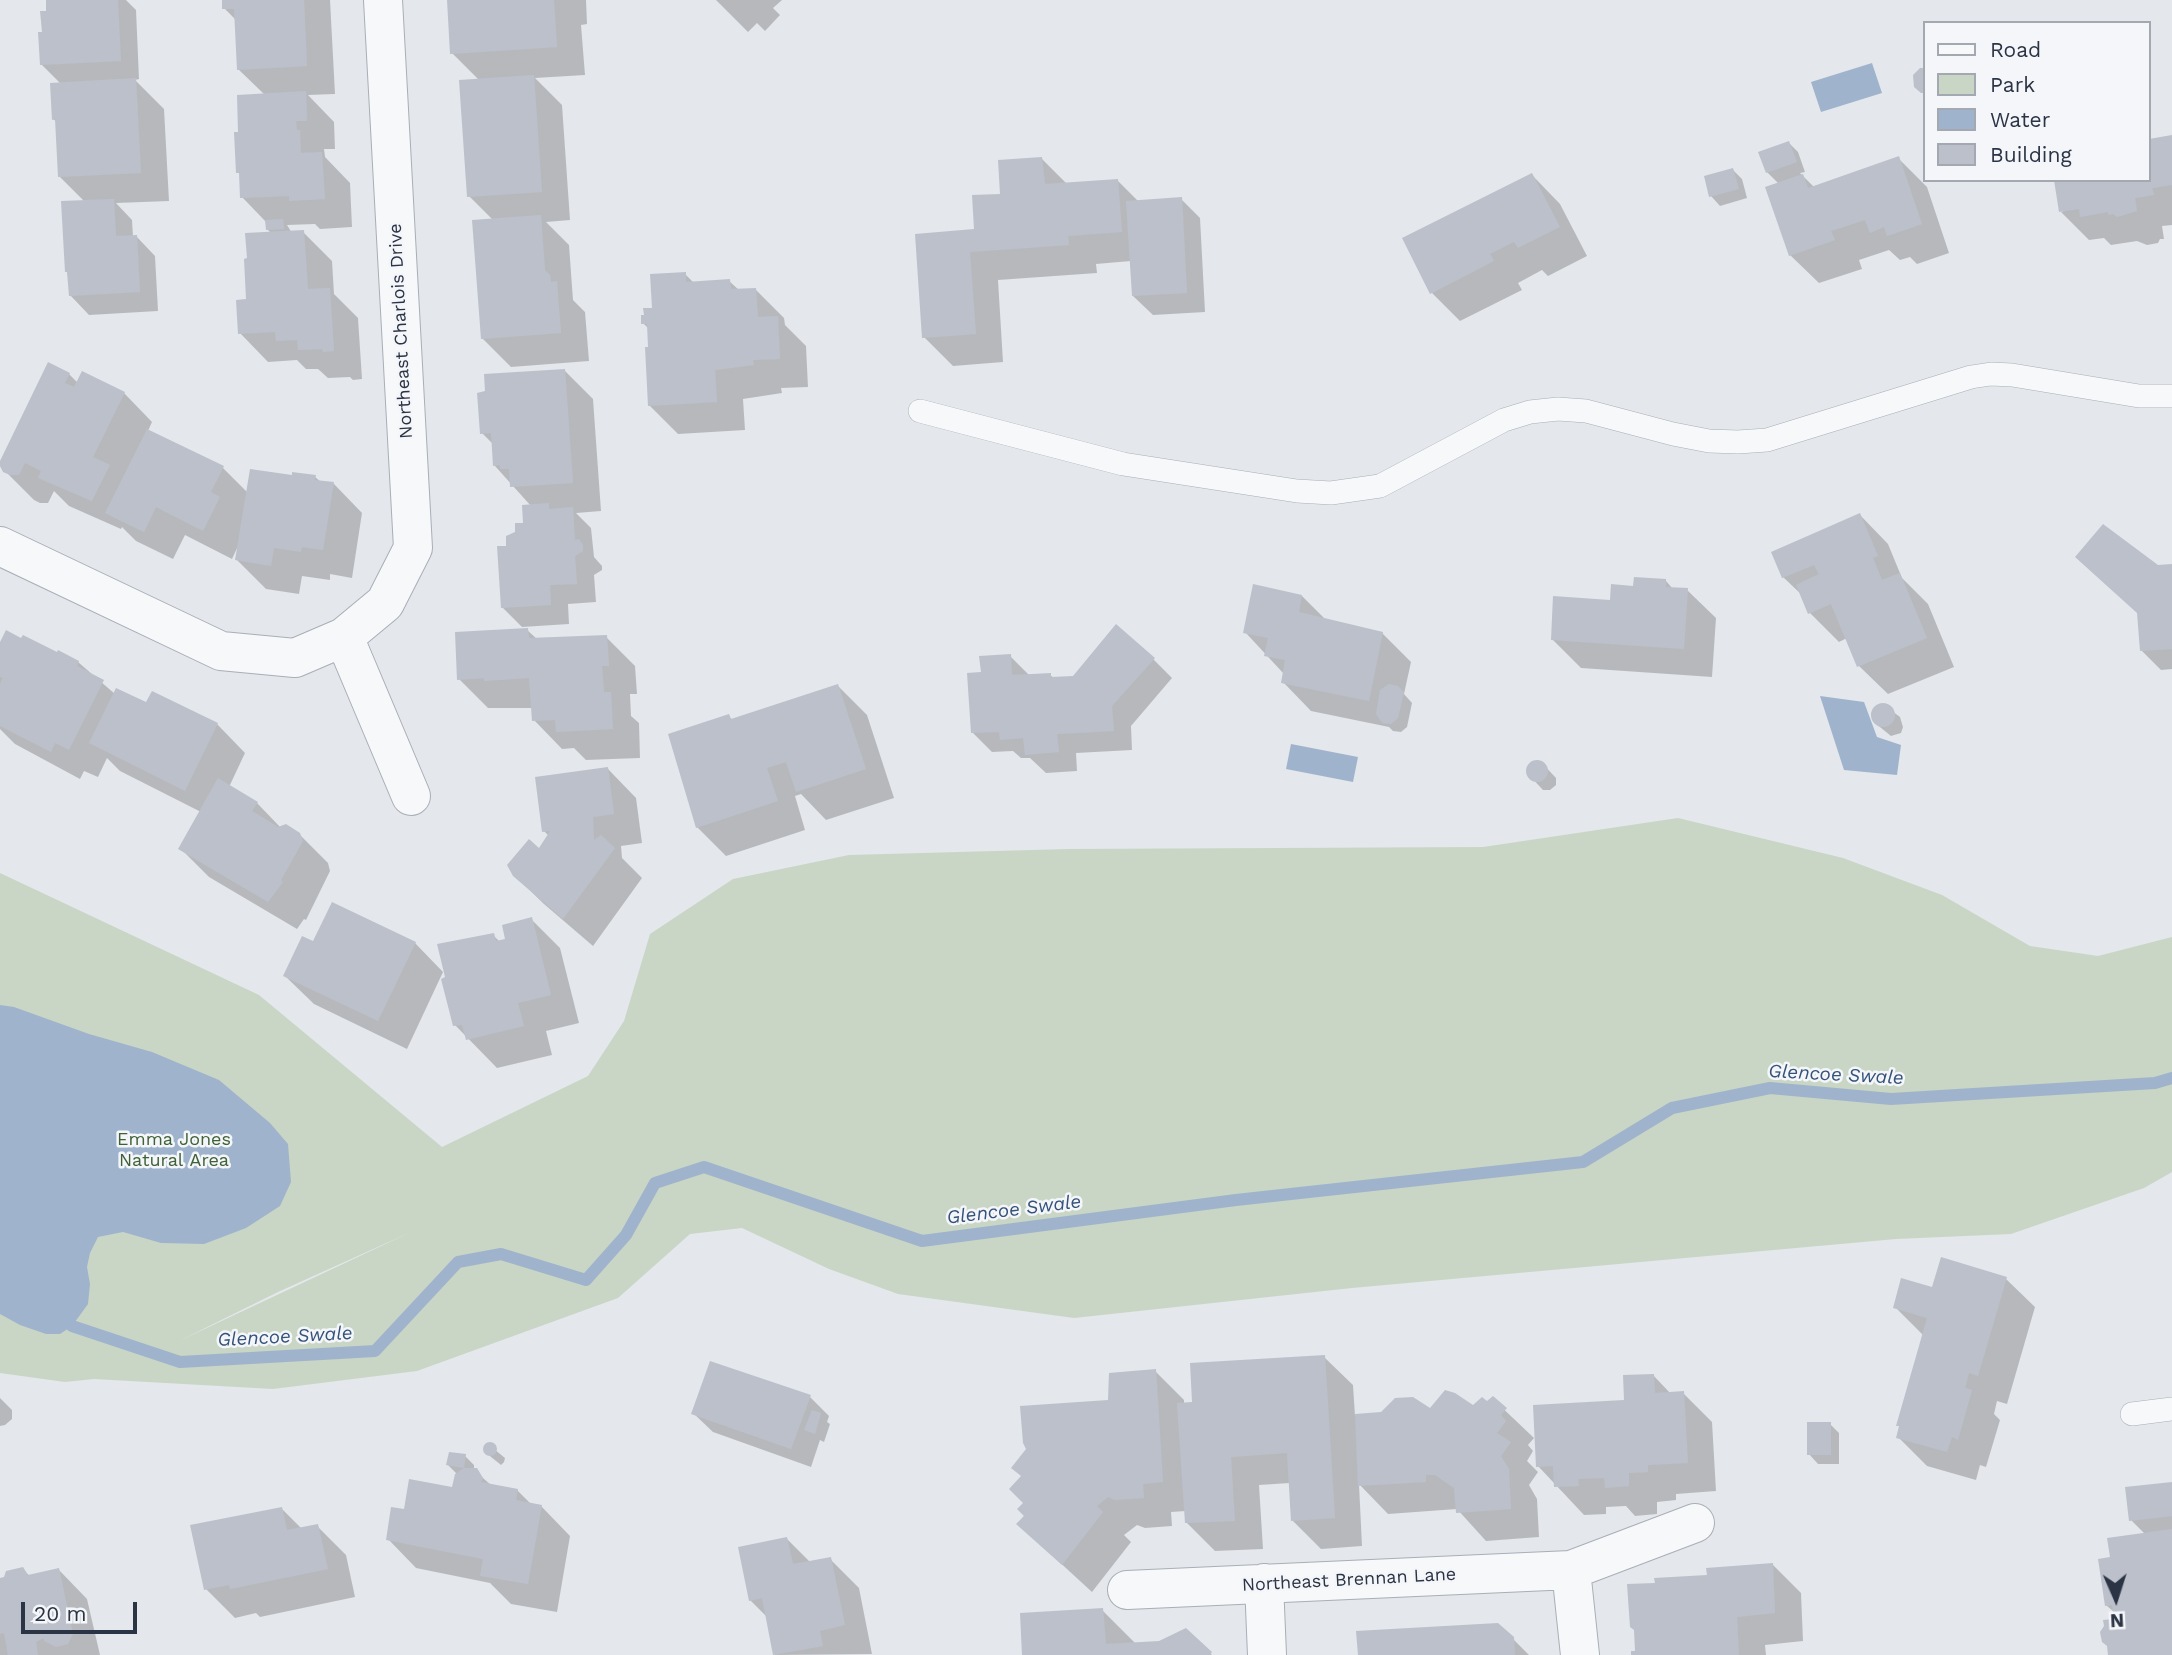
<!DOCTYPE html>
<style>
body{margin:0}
#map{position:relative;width:2172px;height:1655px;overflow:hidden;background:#e4e7ec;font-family:"Work Sans",sans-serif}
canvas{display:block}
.legend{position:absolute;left:1923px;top:21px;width:228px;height:161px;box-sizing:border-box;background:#f4f6f9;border:2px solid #a4a8b1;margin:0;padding:9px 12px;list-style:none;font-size:21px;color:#2b3445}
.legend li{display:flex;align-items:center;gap:14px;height:35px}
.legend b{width:35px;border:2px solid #a4a8b1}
.north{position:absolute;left:2081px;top:1564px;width:70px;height:70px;-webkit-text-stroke:5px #f4f6f9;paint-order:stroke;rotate:177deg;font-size:19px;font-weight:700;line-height:28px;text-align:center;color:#2b3445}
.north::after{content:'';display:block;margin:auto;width:24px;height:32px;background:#2b3445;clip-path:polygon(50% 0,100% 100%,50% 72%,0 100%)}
.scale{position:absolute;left:21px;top:1602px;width:116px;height:32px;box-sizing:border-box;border:4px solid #2b3445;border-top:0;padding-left:9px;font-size:21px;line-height:24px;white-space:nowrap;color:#2b3445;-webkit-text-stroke:5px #f4f6f9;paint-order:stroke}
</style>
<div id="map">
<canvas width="2172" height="1655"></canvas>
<ul class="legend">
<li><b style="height:9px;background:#f7f8fa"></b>Road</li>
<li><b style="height:19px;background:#c9d6c5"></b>Park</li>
<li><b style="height:19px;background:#9fb4cc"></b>Water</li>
<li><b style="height:19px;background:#bbc0ca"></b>Building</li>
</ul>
<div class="north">N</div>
<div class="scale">20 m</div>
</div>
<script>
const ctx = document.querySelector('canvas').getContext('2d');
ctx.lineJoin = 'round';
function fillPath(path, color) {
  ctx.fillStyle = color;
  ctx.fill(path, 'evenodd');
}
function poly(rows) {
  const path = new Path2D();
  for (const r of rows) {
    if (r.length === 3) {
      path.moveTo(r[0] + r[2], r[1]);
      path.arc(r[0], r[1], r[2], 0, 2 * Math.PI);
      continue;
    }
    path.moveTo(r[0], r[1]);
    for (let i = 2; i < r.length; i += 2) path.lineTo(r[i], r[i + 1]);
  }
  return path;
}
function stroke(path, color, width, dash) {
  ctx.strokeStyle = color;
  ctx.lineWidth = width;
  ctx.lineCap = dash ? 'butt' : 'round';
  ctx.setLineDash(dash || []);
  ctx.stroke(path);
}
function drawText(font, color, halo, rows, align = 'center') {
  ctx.font = font + ' "Work Sans",sans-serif';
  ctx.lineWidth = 5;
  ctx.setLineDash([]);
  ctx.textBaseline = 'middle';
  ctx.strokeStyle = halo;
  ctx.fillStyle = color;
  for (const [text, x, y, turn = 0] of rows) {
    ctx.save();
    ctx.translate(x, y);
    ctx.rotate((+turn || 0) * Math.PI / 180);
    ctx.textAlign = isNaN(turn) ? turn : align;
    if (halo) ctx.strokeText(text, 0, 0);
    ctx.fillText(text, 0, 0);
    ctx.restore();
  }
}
fillPath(poly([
 [1678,818,1843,858,1942,895,2030,946,2098,956,2172,937,2172,1172,2144,1188,2011,1234,1896,1239,1352,1288,1074,1318,898,1294,829,1269,742,1228,690,1234,618,1298,417,1371,273,1389,94,1379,65,1382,0,1373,0,873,259,995,442,1147,588,1076,624,1021,650,934,733,879,849,855,1068,849,1483,847],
 [411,1232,179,1341,278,1292]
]), '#c9d6c5');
fillPath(poly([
 [1872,63,1882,93,1821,112,1811,82],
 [1820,696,1864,702,1877,737,1901,745,1897,775,1844,770],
 [1291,744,1358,757,1353,782,1286,769],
 [0,1005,14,1007,89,1034,152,1052,219,1080,270,1123,288,1144,291,1182,280,1206,246,1228,204,1244,161,1243,123,1232,98,1237,90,1253,87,1267,90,1284,88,1304,72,1326,60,1334,46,1334,20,1325,0,1314]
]), '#9fb4cc');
fillPath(poly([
 [48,0,126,0,136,10,139,79,135,80,164,109,169,201,116,203,132,220,133,237,136,236,155,256,158,311,89,315,70,295,85,202,59,176,57,122,53,119,61,84,41,64,48,12],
 [224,0,330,0,335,94,308,95,334,122,335,149,324,149,325,157,350,183,352,227,320,229,315,224,287,225,292,233,303,232,332,261,334,294,358,318,362,379,353,380,350,377,328,378,318,369,306,369,297,360,268,362,240,333,247,301,272,234,268,230,267,223,242,197,241,175,238,172,240,134,265,95,238,69,236,20,224,8],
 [449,0,586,0,587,24,581,25,585,75,535,78,562,105,570,220,546,222,569,245,573,300,585,312,589,361,511,367,482,338,493,220,469,196,479,80,452,53],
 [716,0,782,0,773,8,780,15,765,31,757,23,748,32],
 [2172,137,2172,225,2162,226,2164,239,2160,239,2158,243,2147,245,2137,241,2111,245,2104,238,2089,240,2061,212,2149,180],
 [1789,143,1798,152,1805,172,1800,173,1814,187,1898,158,1927,187,1949,253,1917,264,1910,257,1900,260,1889,250,1859,260,1862,269,1819,283,1790,255,1779,184,1767,172],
 [1042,159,1067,184,1117,180,1139,202,1181,199,1200,218,1205,312,1153,315,1133,296,1131,261,1096,264,1097,273,998,280,1003,362,953,366,924,337,976,231,1002,195],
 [1733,170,1742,179,1747,198,1720,206,1711,196],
 [1532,175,1560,204,1587,256,1548,276,1542,270,1518,283,1522,290,1460,321,1432,293],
 [685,274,694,283,729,281,739,290,756,290,784,318,785,325,806,346,808,387,781,388,782,393,743,399,745,430,678,434,649,405,649,329,643,323],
 [564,370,593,399,601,511,576,513,591,528,594,557,602,566,602,570,594,575,596,602,568,604,569,624,522,627,503,608,517,533,524,525,531,506,495,466,493,444,482,433],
 [69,374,78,383,124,393,152,422,148,431,223,468,248,493,293,477,315,477,321,482,334,484,362,513,352,578,330,574,330,580,302,576,299,594,266,589,237,560,238,546,232,559,185,535,173,559,136,541,122,527,121,529,69,506,54,491,48,503,40,503,34,500,5,471],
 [1860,515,1888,544,1902,578,1928,604,1954,667,1888,694,1859,666,1847,638,1839,642,1810,613,1803,596,1783,577],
 [2172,566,2172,669,2161,670,2142,651,2157,567],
 [1666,581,1673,589,1687,590,1716,618,1712,677,1581,668,1552,639,1635,588],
 [1302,596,1326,620,1382,633,1411,662,1404,694,1412,703,1407,727,1401,732,1393,731,1389,727,1311,711,1283,682,1284,674,1245,632],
 [527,630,537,639,606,637,635,666,637,694,630,694,631,716,639,723,640,758,586,760,574,748,562,749,534,720,533,708,488,708,459,679],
 [0,646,78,662,115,694,217,724,245,753,229,787,257,803,281,828,299,834,328,863,330,871,306,920,304,919,297,929,209,877,180,848,201,812,120,771,107,758,98,777,84,771,80,779,15,744,0,729],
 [1010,656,1030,676,1050,675,1054,678,1074,677,1153,659,1172,678,1131,726,1132,750,1076,753,1077,771,1046,773,1030,758,1021,758,1013,751,992,752,972,732,983,674],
 [838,686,867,715,894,798,826,820,801,794,795,796,805,830,726,856,697,827,728,716,733,720],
 [1884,705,1900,717,1903,727,1901,733,1891,736,1875,723,1872,714,1875,708],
 [1533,762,1541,762,1556,778,1556,785,1550,790,1543,790,1528,774,1528,767],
 [608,769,636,798,642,843,621,846,622,858,642,878,593,946,544,904,514,875,539,851,549,836,544,831],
 [531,919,560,948,579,1023,546,1031,552,1055,497,1068,455,1025,493,935,500,942,508,940],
 [314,943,415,943,443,972,407,1049,314,1004,285,976],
 [2006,1279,2035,1307,2007,1404,1997,1401,1994,1414,2000,1420,1986,1467,1980,1465,1976,1480,1927,1466,1898,1437,1901,1428,1898,1425,1924,1336,1895,1307,1934,1289],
 [1324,1357,1353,1385,1355,1416,1473,1407,1487,1403,1493,1399,1534,1438,1528,1445,1533,1451,1527,1461,1538,1472,1529,1485,1537,1499,1539,1537,1486,1541,1457,1509,1388,1514,1359,1484,1362,1546,1321,1549,1292,1520,1290,1483,1259,1485,1263,1549,1215,1551,1186,1522,1186,1511,1171,1512,1172,1526,1145,1528,1137,1525,1124,1535,1131,1542,1092,1592,1018,1524,1110,1402,1155,1371,1184,1400,1184,1404,1194,1403],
 [1653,1375,1671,1394,1683,1393,1712,1422,1716,1491,1676,1494,1676,1500,1657,1502,1657,1514,1635,1516,1626,1506,1606,1507,1606,1514,1584,1515,1538,1466,1626,1401],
 [810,1397,829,1416,827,1422,830,1424,824,1442,820,1440,811,1467,713,1432,693,1413],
 [0,1398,12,1410,12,1419,5,1425,0,1426],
 [1830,1424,1839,1433,1839,1464,1818,1464,1809,1454],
 [489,1445,505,1458,504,1462,501,1465,485,1452,485,1448],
 [465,1456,474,1465,474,1470,492,1486,517,1490,532,1505,542,1507,570,1536,557,1612,511,1604,490,1583,416,1568,388,1539,405,1511,454,1490,458,1475,448,1465],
 [2172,1484,2172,1655,2110,1655,2116,1620,2115,1613,2106,1605,2112,1559,2145,1534,2131,1520],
 [282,1509,302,1529,317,1526,346,1555,355,1597,260,1617,256,1613,235,1618,206,1589],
 [787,1539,811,1563,830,1559,859,1588,872,1654,775,1655,767,1617,750,1600],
 [1772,1564,1801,1593,1803,1641,1765,1645,1766,1655,1633,1655,1637,1653,1657,1585],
 [22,1569,30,1576,59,1570,87,1599,100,1655,0,1655,0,1580],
 [1102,1610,1136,1644,1159,1643,1185,1630,1212,1655,1024,1655],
 [1512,1638,1529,1655,1359,1655]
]), '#0003');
stroke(poly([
 [62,1313,72,1326,180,1362,375,1351,458,1262,501,1254,586,1280,626,1235,655,1183,704,1167,922,1241,1236,1200,1583,1162,1672,1108,1770,1088,1891,1099,2155,1083,2172,1078]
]), '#9fb4cc', 12);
fillPath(poly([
 [46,0,118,0,121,61,40,65,38,32,42,32,40,11,46,11],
 [222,0,304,0,307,66,237,70,234,9,222,9],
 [447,0,554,0,557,47,450,54],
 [1920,68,1925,68,1925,93,1921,93,1914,87,1913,75],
 [534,75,542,192,467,197,459,80],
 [136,78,141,173,58,177,55,119,52,120,50,83],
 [306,91,307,121,296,121,297,130,300,130,301,153,322,152,325,199,289,201,289,196,240,198,239,173,236,173,234,132,238,132,237,95],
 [2172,135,2172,185,2152,188,2154,195,2135,198,2137,211,2117,217,2113,214,2108,215,2108,212,2080,217,2079,209,2059,212,2054,180,2149,180,2149,139],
 [1789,141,1797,162,1766,173,1758,152],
 [1899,156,1922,224,1887,236,1884,227,1870,233,1865,220,1831,231,1835,240,1789,256,1765,187,1803,174,1808,188],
 [1042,157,1045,184,1118,179,1122,232,1068,236,1069,245,970,252,976,334,922,338,915,234,974,229,972,195,1000,194,998,160],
 [1733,168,1739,189,1709,197,1704,176],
 [1532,173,1560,227,1518,248,1514,242,1490,254,1494,261,1430,294,1402,238],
 [1182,197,1187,293,1132,296,1126,201],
 [114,199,116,236,137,235,140,292,69,296,67,272,65,272,61,201],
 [541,215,545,270,550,275,551,282,557,281,561,333,481,339,472,220],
 [283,219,284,229,266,230,265,220],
 [304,230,308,289,330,288,334,351,323,352,322,349,298,350,297,340,276,341,275,332,238,334,236,300,246,299,244,259,247,258,245,233],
 [686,272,686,282,730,279,731,289,756,288,758,317,778,316,780,359,753,360,754,365,715,370,717,402,648,406,645,347,648,347,647,324,641,324,641,315,644,315,643,308,652,308,650,274],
 [48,362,70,373,65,383,74,387,82,371,125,392,93,457,110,465,92,501,38,478,41,471,25,463,19,475,10,475,3,472,0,466,0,461],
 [565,369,573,483,510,487,509,469,500,469,500,465,493,466,491,433,480,434,477,393,485,391,484,374],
 [147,429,224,466,211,492,220,497,203,531,156,507,144,532,105,513],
 [250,469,292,475,292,472,316,475,315,480,334,482,323,550,302,547,301,552,274,548,271,566,235,560],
 [549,503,549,509,573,507,575,540,579,539,583,545,583,551,575,556,577,584,550,585,551,605,501,608,497,546,506,546,506,536,515,532,515,523,523,523,522,505],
 [1860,513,1878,556,1873,558,1882,580,1900,573,1927,638,1857,667,1831,604,1808,614,1796,585,1819,574,1814,565,1782,578,1771,552],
 [2103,524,2158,565,2172,564,2172,649,2140,651,2137,613,2075,557],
 [1634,577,1666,579,1666,587,1688,588,1684,649,1551,640,1553,596,1610,600,1611,584,1633,586],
 [1253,584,1302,595,1299,612,1383,632,1369,701,1281,683,1285,660,1264,656,1268,638,1243,633],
 [1116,624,1155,658,1112,706,1114,731,1057,734,1059,752,1025,755,1023,738,1000,740,999,732,971,733,967,673,981,672,979,656,1011,654,1012,675,1051,673,1051,677,1073,676],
 [528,628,529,638,607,635,609,666,602,666,604,692,611,692,613,729,556,732,555,720,532,721,529,678,484,681,484,678,457,680,455,632],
 [6,630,21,638,23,635,57,652,58,650,79,661,77,666,104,680,69,750,55,743,51,752,0,726,0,684,3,678,0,677,0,642],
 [838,684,866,769,796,792,786,762,767,768,778,801,696,828,668,734,729,714,731,719],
 [1389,684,1398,686,1404,692,1398,718,1391,724,1382,723,1376,714,1380,690],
 [116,688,146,702,152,691,218,723,185,791,89,743],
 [1883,715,12],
 [1537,771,11],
 [608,767,614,814,593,817,594,840,601,835,615,848,563,919,513,876,507,865,529,839,539,848,550,831,542,832,535,777],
 [218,778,258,802,252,811,278,827,286,824,300,833,303,841,281,880,283,882,268,902,178,849],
 [332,902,416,942,378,1021,283,976,302,936,313,941],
 [532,917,551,995,518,1003,524,1026,466,1040,462,1025,453,1026,441,979,445,977,437,944,494,933,496,941,505,939,502,925],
 [1941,1257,2007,1277,1978,1376,1969,1373,1965,1388,1972,1390,1958,1440,1952,1437,1947,1452,1896,1438,1899,1426,1896,1426,1927,1318,1893,1308,1901,1278,1932,1287],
 [1325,1355,1335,1518,1291,1521,1287,1453,1231,1457,1235,1521,1185,1523,1177,1403,1192,1402,1190,1363],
 [710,1361,811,1395,791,1449,691,1414],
 [1156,1369,1163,1482,1143,1484,1144,1498,1115,1500,1108,1497,1097,1506,1103,1512,1062,1565,1016,1524,1024,1516,1017,1509,1023,1503,1009,1489,1021,1476,1011,1468,1026,1449,1023,1443,1020,1406,1108,1400,1109,1373],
 [1654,1374,1655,1393,1684,1391,1688,1463,1648,1465,1648,1472,1629,1473,1629,1486,1605,1488,1604,1478,1578,1479,1579,1486,1554,1487,1553,1466,1536,1467,1533,1405,1624,1400,1623,1375],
 [1445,1390,1455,1393,1473,1405,1482,1397,1487,1401,1493,1396,1507,1408,1501,1415,1506,1421,1497,1433,1511,1442,1501,1456,1509,1469,1511,1509,1456,1513,1454,1488,1435,1475,1426,1475,1426,1482,1358,1486,1355,1414,1381,1412,1395,1398,1413,1397,1430,1408],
 [812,1410,821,1413,815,1434,804,1430],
 [1807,1422,1831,1422,1831,1455,1807,1455],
 [490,1449,7],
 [449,1452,466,1454,464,1468,477,1468,483,1478,481,1482,518,1489,516,1500,542,1505,528,1584,480,1576,483,1559,386,1540,391,1507,404,1509,409,1479,452,1487,455,1474,464,1468,446,1465],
 [2172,1482,2172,1516,2129,1521,2125,1487],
 [282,1507,287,1530,318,1524,328,1569,230,1589,229,1585,204,1590,190,1525],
 [2172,1529,2172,1655,2108,1655,2107,1646,2102,1642,2100,1632,2104,1626,2103,1620,2114,1619,2112,1605,2105,1606,2098,1559,2110,1557,2107,1538],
 [787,1537,793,1564,831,1557,845,1625,820,1631,823,1646,773,1655,762,1598,749,1601,738,1547],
 [1773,1563,1775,1613,1737,1617,1739,1655,1631,1655,1631,1651,1635,1651,1634,1630,1630,1627,1627,1584,1655,1583,1654,1578,1707,1575,1706,1568],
 [23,1567,28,1575,59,1568,73,1634,68,1644,56,1647,44,1641,44,1638,36,1642,38,1655,8,1655,4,1633,0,1634,0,1578,4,1577,6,1571],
 [1103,1608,1106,1644,1159,1641,1186,1628,1212,1652,1210,1655,1022,1655,1020,1613],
 [1498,1623,1514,1637,1515,1655,1358,1655,1356,1631]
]), '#bbc0ca');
const service = poly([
 [920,411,1123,464,1297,491,1331,493,1380,486,1504,420,1530,412,1558,409,1586,411,1673,434,1709,441,1738,442,1767,440,1971,377,1991,374,2012,375,2139,396,2172,396],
 [2132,1414,2172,1409]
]);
const minor = poly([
 [0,546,221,651,295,658,344,637,385,603,413,548,383,0],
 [344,637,411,796],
 [1571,1570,1580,1655],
 [1264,1583,1267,1655],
 [1127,1590,1571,1570,1695,1523]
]);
stroke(service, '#a9aeb7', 24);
stroke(minor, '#a9aeb7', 40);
stroke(service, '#f7f8fa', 23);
stroke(minor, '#f7f8fa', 38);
drawText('18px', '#2b3445', '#f4f6f9', [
 ["Northeast Charlois Drive",401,331,-93],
 ["Northeast Brennan Lane",1349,1580,-3]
]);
drawText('18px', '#3f6138', '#f4f6f9', [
 ["Emma Jones",174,1140],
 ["Natural Area",174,1161]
]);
drawText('italic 19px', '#34527a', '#f4f6f9', [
 ["Glencoe Swale",1836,1075,3],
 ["Glencoe Swale",1014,1210,-7],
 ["Glencoe Swale",285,1337,-3]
]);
</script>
